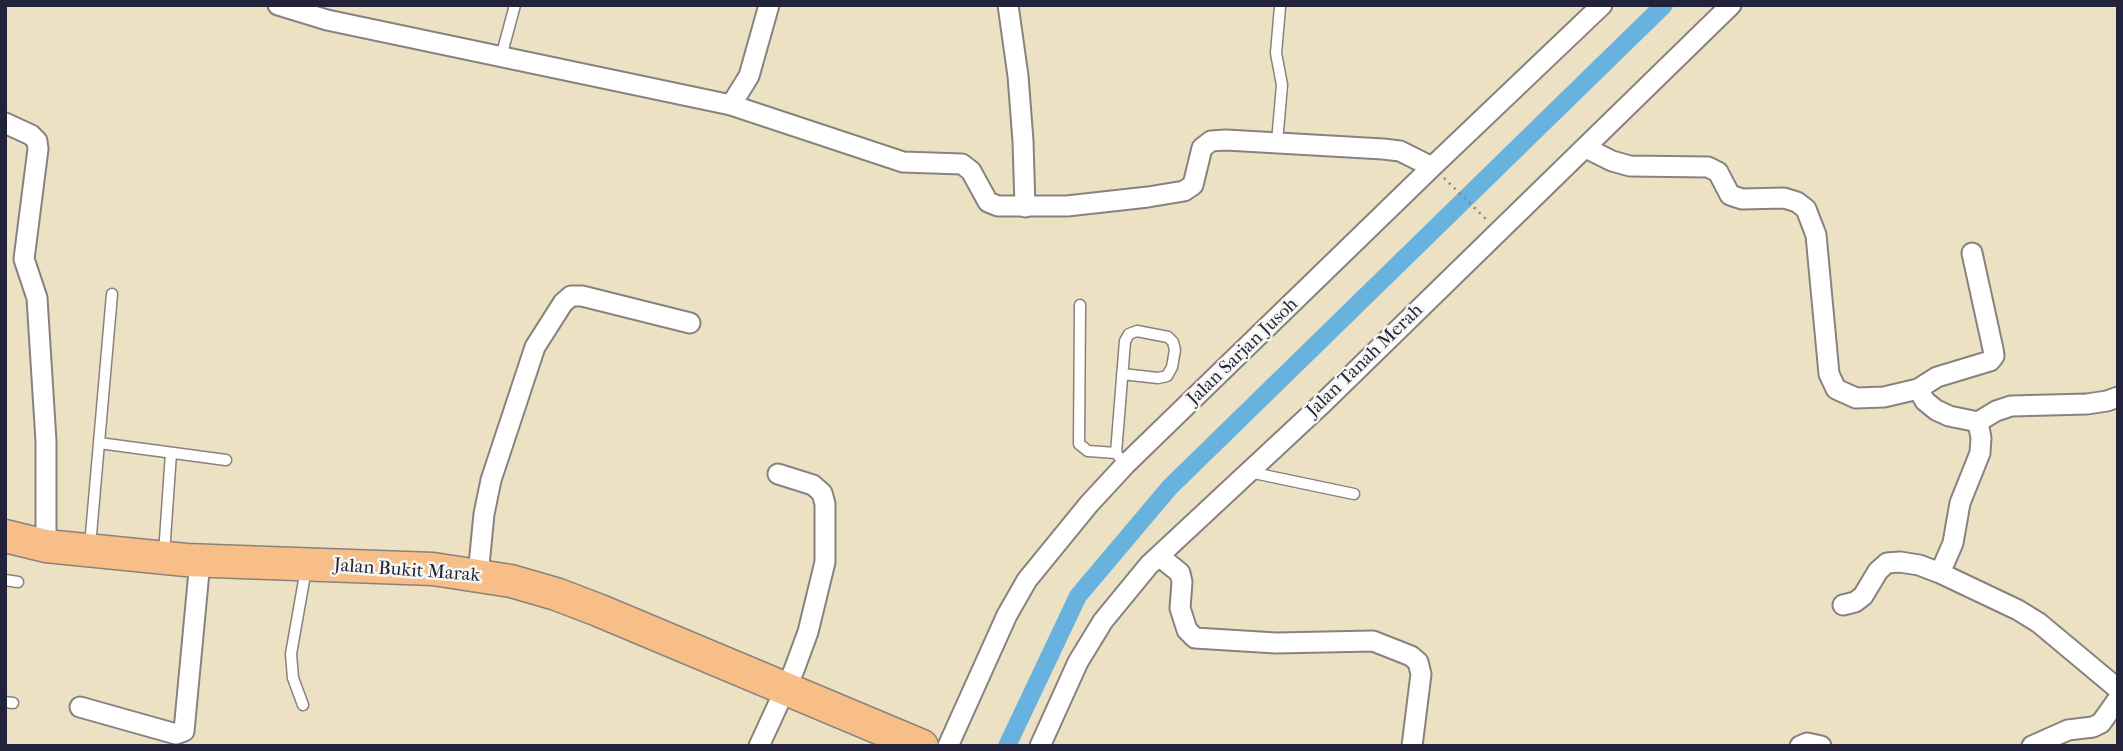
<!DOCTYPE html>
<style>
body{margin:0}
#map{position:relative;width:2123px;height:751px;overflow:hidden;background:#ede1c3;font-family:"IM FELL French Canon",serif}
canvas{display:block}
.frame{position:absolute;inset:0;border:7px solid #22223b;pointer-events:none}
</style>
<div id="map">
<canvas width="2123" height="751"></canvas>
<div class="frame"></div>
</div>
<script>
const ctx = document.querySelector('canvas').getContext('2d');
ctx.lineJoin = 'round';
function poly(rows) {
  const path = new Path2D();
  for (const r of rows) {
    path.moveTo(r[0], r[1]);
    for (let i = 2; i < r.length; i += 2) path.lineTo(r[i], r[i + 1]);
  }
  return path;
}
function stroke(path, color, width, dash) {
  ctx.strokeStyle = color;
  ctx.lineWidth = width;
  ctx.lineCap = dash ? 'butt' : 'round';
  ctx.setLineDash(dash || []);
  ctx.stroke(path);
}
function drawText(font, color, halo, rows, align = 'center') {
  ctx.font = font + ' "IM FELL French Canon",serif';
  ctx.lineWidth = 5;
  ctx.setLineDash([]);
  ctx.textBaseline = 'middle';
  ctx.strokeStyle = halo;
  ctx.fillStyle = color;
  for (const [text, x, y, turn = 0] of rows) {
    ctx.save();
    ctx.translate(x, y);
    ctx.rotate((+turn || 0) * Math.PI / 180);
    ctx.textAlign = isNaN(turn) ? turn : align;
    if (halo) ctx.strokeText(text, 0, 0);
    ctx.fillText(text, 0, 0);
    ctx.restore();
  }
}
stroke(poly([
 [1007,746,1078,596,1170,487,1664,5]
]), '#68b2e0', 18);
const lane = poly([
 [501,57,515,5],
 [1277,142,1282,85,1276,53,1280,7],
 [1080,305,1079,444,1088,451,1116,453,1120,458],
 [99,443,226,460],
 [1116,453,1125,341,1129,334,1137,331,1168,337,1173,342,1175,350,1172,367,1167,376,1158,378,1122,374],
 [1249,472,1354,494],
 [90,546,112,294],
 [164,554,171,453],
 [5,580,18,582],
 [5,702,13,703],
 [303,705,293,678,291,654,306,569]
]);
const street = poly([
 [278,5,327,20,731,105,903,162,962,164,971,171,988,202,998,206,1067,206,1148,197,1184,191,1193,185,1202,148,1211,141,1226,140,1383,149,1400,151,1432,167],
 [1008,5,1018,76,1023,141,1025,207],
 [731,105,749,76,769,5],
 [5,123,31,135,37,141,38,149,24,259,37,298,46,441,46,546],
 [1586,148,1612,161,1630,166,1708,167,1718,172,1730,195,1742,199,1784,198,1797,202,1806,209,1816,235,1829,374,1836,389,1856,398,1884,397,1918,389,1937,377,1990,361,1994,356,1993,349,1972,253],
 [1918,389,1925,401,1936,410,1949,416,1978,422,1996,411,2011,406,2087,404,2107,401,2118,397],
 [1159,556,1180,573,1182,582,1180,608,1187,630,1195,638,1276,643,1373,641,1411,656,1418,662,1421,674,1412,746],
 [1940,573,1953,543,1960,503,1980,453,1981,438,1978,422],
 [478,575,484,514,491,480,535,347,563,303,571,296,582,296,690,323],
 [1843,605,1855,602,1863,596,1878,571,1887,563,1900,562,1919,565,1940,573,2018,610,2039,623,2118,689],
 [80,707,176,734,184,731,200,561],
 [759,746,794,670,808,632,825,562,825,504,822,493,813,485,778,474],
 [948,746,1007,615,1027,580,1089,504,1126,464,1432,167,1602,5],
 [1040,746,1078,662,1103,621,1149,565,1324,402,1731,5],
 [1800,746,1807,743,1821,746],
 [2032,746,2068,730,2093,727,2101,723,2118,699]
]);
const primary = poly([
 [5,536,46,546,186,560,433,569,511,581,556,594,598,610,922,746]
]);
stroke(lane, '#88827f', 13);
stroke(street, '#88827f', 23);
stroke(primary, '#88827f', 35);
stroke(poly([
 [1444,178,1487,220]
]), '#88827f', 2.5, [2, 5]);
stroke(lane, '#fff', 10);
stroke(street, '#fff', 19);
stroke(primary, '#f7be88', 32);
drawText('19px', '#22223b', '#f6f6f2', [
 ["Jalan Sarjan Jusoh",1243,352,-44],
 ["Jalan Tanah Merah",1365,361,-44],
 ["Jalan Bukit Marak",407,571,4]
]);
</script>
